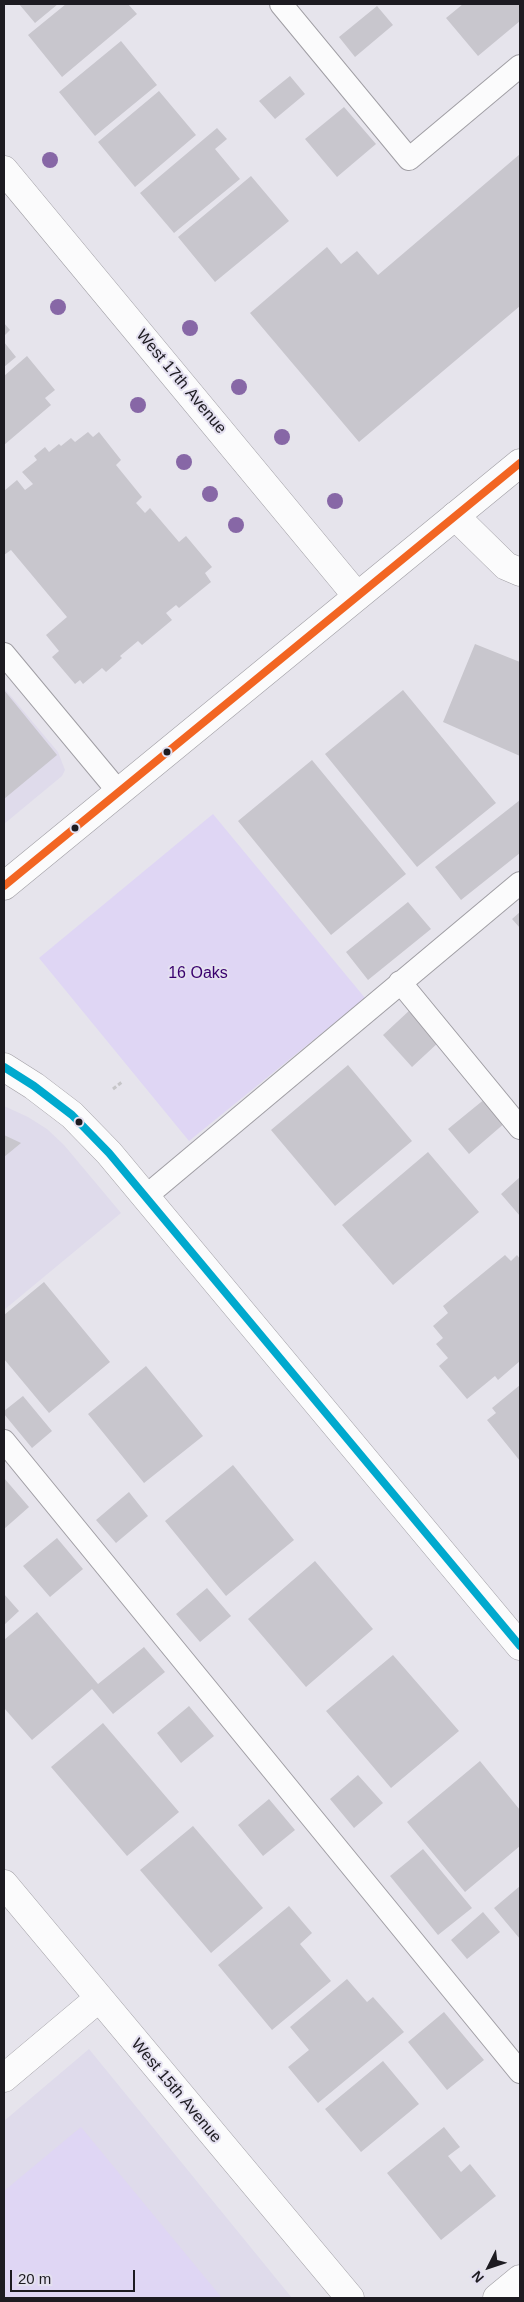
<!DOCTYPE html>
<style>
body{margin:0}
#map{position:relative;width:524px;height:2302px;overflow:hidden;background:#e6e4ec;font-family:Helvetica,sans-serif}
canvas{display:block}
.frame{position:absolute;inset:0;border:5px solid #1d1b21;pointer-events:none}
.north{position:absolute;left:464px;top:2242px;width:50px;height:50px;-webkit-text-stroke:4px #e4e0f0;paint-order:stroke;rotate:229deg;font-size:14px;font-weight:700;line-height:20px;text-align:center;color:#1d1b21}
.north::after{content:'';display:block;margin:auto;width:18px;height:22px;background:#1d1b21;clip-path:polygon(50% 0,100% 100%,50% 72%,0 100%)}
.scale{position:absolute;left:10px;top:2270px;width:125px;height:22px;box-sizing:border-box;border:2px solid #1d1b21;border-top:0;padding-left:6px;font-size:15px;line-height:18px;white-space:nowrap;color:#1d1b21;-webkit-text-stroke:4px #e4e0f0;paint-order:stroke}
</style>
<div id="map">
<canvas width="524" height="2302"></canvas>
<div class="frame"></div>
<div class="north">N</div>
<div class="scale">20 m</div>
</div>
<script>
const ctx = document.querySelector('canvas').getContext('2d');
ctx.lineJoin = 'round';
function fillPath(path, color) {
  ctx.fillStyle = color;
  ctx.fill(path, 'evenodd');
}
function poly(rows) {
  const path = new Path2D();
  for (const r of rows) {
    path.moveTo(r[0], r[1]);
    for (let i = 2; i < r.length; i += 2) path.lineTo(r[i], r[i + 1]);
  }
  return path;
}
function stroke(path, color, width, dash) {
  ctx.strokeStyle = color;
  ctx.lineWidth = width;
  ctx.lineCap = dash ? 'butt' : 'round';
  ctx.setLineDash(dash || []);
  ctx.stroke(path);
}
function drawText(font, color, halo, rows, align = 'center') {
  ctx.font = font + ' Helvetica,sans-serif';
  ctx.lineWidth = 4;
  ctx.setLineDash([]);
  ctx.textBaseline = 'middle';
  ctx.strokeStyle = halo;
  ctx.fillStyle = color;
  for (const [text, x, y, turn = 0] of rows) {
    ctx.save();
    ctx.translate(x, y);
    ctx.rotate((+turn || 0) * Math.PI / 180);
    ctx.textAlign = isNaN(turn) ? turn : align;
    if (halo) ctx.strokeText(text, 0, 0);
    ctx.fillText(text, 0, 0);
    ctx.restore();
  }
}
fillPath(poly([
 [4,688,58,752,65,770,62,776,4,824],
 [4,1106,28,1117,47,1129,64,1145,121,1213,4,1310],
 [89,2049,292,2298,4,2298,4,2121]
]), '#dfdbeb');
fillPath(poly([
 [213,814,365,998,189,1141,39,958],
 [81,2127,222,2298,4,2298,4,2191]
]), '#dfd6f4');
fillPath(poly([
 [19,4,58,4,35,23],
 [66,4,128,4,137,14,62,77,28,35],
 [463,4,520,4,520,21,478,56,446,18],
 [377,6,393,25,355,57,339,37],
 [121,41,157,85,95,136,59,92],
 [290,76,305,94,275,119,259,101],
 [159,91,196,135,135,187,98,142],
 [344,107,376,144,337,177,305,139],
 [217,128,227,139,215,149,240,179,174,233,140,193],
 [520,154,520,306,359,442,250,313,327,247,341,264,357,251,378,275],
 [251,176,289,221,215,282,178,237],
 [4,323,10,330,4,336],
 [4,342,16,357,4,367],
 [27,356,55,390,45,398,51,405,4,445,4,376],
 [88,432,93,437,99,432,121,460,116,465,142,497,136,503,145,513,150,508,179,542,186,536,212,567,205,573,211,582,179,608,176,605,166,613,172,620,142,645,138,641,120,656,122,658,106,672,102,668,83,684,80,680,75,684,52,657,59,651,46,635,67,617,11,550,4,555,4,491,17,480,25,490,33,484,22,472,37,460,34,456,45,447,49,452,59,444,61,446,71,438,75,442],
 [475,644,520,662,520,756,443,722],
 [4,690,57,755,4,799],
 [403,690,496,803,417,867,325,754],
 [312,760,406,874,331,935,238,821],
 [520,800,520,853,461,900,435,867],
 [408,902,431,929,368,980,346,952],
 [520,912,520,928,512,919],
 [411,1009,440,1041,412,1067,383,1035],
 [348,1065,412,1141,335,1206,271,1130],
 [486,1098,506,1122,469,1154,448,1129],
 [4,1135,21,1143,4,1157],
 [428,1152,479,1212,393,1285,342,1225],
 [520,1177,520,1216,501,1194],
 [505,1255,511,1261,517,1255,520,1259,520,1361,498,1380,495,1376,467,1399,439,1366,448,1358,436,1344,443,1338,433,1326,448,1313,443,1306],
 [44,1282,110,1362,49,1413,4,1359,4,1315],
 [146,1366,203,1436,144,1483,88,1414],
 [520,1385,520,1461,487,1420,496,1413,492,1408],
 [23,1396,52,1431,32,1448,4,1414,4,1411],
 [233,1465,294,1540,226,1596,165,1521],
 [4,1478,29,1507,4,1529],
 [129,1492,148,1516,116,1543,96,1520],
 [57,1538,83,1569,50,1597,23,1566],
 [315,1561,373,1629,306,1687,248,1619],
 [207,1588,231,1616,200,1642,176,1614],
 [4,1594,19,1611,4,1625],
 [37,1612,98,1684,144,1647,165,1672,113,1714,92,1689,32,1740,4,1708,4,1640],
 [393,1655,459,1731,391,1788,326,1711],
 [189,1706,214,1736,181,1763,157,1733],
 [103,1723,179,1812,127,1856,51,1767],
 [480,1761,520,1810,520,1846,465,1892,407,1822],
 [358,1775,383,1803,354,1828,330,1799],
 [269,1799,295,1830,263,1856,238,1825],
 [193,1826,263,1908,211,1953,140,1870],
 [423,1849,472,1908,438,1935,390,1876],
 [520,1886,520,1939,494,1908],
 [289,1906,312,1933,300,1944,331,1981,272,2030,218,1965],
 [483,1912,500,1932,467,1959,451,1940],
 [347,1979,367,2002,373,1997,404,2032,318,2103,288,2067,309,2050,290,2027],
 [444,2012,484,2060,447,2090,408,2042],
 [383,2061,419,2104,361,2152,325,2109],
 [444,2127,460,2147,448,2156,461,2172,470,2164,496,2196,441,2240,387,2173]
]), '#c8c6cd');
const service = poly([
 [281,4,409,159,520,66],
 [4,654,118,791],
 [400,982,520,1128],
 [145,1197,520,883],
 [4,1441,520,2072]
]);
const minor = poly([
 [4,170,357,596],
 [455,516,506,566,520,572],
 [4,1884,350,2298],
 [4,2078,98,1999],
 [497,2298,520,2279]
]);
const tertiary = poly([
 [4,1067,34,1086,72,1115,109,1153,520,1646]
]);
const secondary = poly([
 [4,886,520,463]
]);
stroke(service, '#a09ea4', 24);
stroke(minor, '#a09ea4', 29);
stroke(tertiary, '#a09ea4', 29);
stroke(secondary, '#a09ea4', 29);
stroke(poly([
 [113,1089,122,1082]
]), '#c6c5c8', 3, [4, 2.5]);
stroke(service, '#fbfbfc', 22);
stroke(minor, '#fbfbfc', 28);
stroke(tertiary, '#fbfbfc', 28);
stroke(secondary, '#fbfbfc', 28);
stroke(poly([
 [4,886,520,463]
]), '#f26522', 8);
stroke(poly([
 [4,1067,34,1086,72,1115,109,1153,520,1646]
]), '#00a9ce', 8);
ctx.fillStyle = '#8767a6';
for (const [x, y] of [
 [50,160],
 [58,307],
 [190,328],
 [239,387],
 [138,405],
 [282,437],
 [184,462],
 [210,494],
 [335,501],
 [236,525]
]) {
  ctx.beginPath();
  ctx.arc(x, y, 8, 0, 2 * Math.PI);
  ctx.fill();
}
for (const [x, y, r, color] of [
 [167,752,4.5,"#1d1b21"],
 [75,828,4.5,"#1d1b21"],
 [79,1122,4.5,"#1d1b21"]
]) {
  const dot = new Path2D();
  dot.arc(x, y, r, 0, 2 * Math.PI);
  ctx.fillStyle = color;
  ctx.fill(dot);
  stroke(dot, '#e4e0f0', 2);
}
drawText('16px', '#1d1b21', '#e4e0f0', [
 ["West 17th Avenue",181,382,50],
 ["West 15th Avenue",176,2091,50]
]);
drawText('16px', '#39006d', '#e4e0f0', [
 ["16 Oaks",198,974]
]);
</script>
